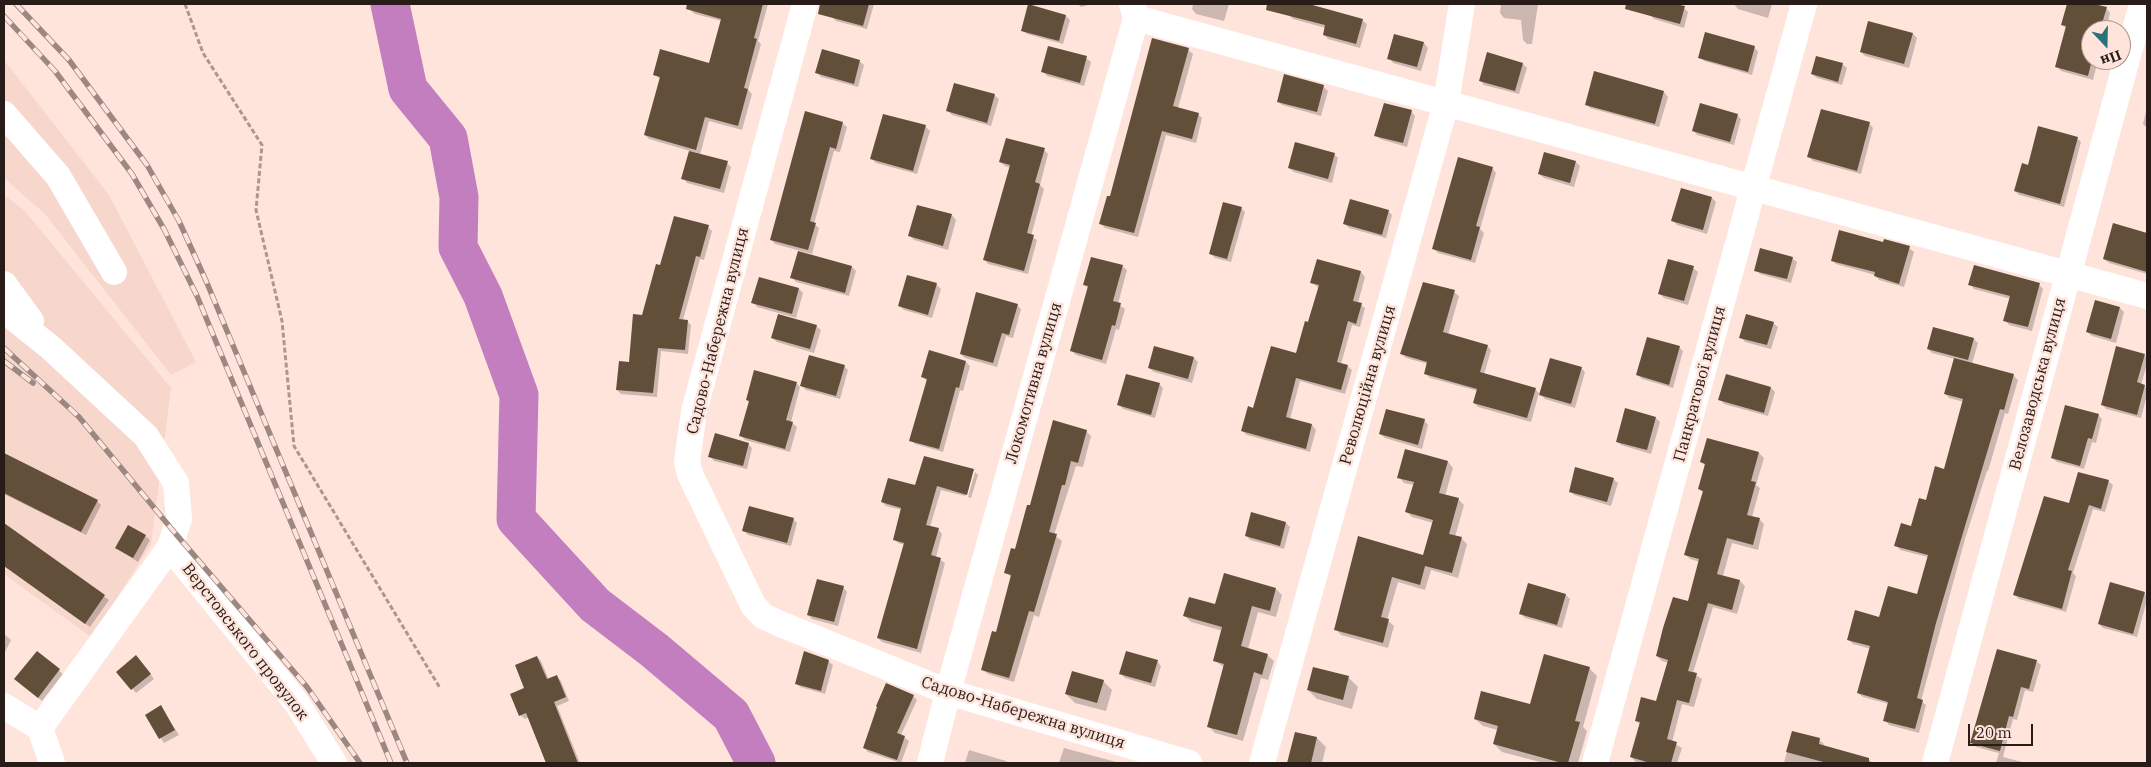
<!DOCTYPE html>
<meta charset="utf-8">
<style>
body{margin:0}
#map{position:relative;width:2151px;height:767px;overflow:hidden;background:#ffe4dc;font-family:"IBM Plex Serif",serif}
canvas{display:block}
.frame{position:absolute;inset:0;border:5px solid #271c18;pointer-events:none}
.north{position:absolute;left:2081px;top:20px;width:50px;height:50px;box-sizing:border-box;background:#ffe4dc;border:1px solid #a9948e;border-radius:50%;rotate:159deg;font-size:14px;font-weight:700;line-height:20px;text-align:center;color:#271c18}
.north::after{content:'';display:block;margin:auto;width:18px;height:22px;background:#29727b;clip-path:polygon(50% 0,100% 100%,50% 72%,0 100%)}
.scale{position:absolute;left:1968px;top:724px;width:65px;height:22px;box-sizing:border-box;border:2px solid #271c18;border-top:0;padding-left:6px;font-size:15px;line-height:18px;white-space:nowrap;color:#271c18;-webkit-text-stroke:4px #ffe4dc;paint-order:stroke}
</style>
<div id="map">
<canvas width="2151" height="767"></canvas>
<div class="frame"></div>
<div class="north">Пн</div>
<div class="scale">20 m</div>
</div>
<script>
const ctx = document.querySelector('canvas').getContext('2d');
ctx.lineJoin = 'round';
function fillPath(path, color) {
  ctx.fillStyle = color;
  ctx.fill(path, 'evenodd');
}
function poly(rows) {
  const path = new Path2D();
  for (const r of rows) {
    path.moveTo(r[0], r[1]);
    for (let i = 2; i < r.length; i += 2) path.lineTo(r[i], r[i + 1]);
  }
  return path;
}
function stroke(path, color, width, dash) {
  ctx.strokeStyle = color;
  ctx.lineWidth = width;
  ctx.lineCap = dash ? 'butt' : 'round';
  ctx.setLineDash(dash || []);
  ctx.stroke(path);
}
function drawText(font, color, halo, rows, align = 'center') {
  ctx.font = font + ' "IBM Plex Serif",serif';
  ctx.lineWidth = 5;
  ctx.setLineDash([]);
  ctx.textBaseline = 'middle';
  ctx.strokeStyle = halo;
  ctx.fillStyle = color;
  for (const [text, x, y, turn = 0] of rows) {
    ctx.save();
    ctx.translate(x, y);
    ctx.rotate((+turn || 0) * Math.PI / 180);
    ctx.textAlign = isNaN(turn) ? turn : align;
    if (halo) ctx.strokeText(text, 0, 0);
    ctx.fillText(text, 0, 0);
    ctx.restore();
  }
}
fillPath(poly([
 [4,60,109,195,196,362,171,375,45,214,4,178],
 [4,195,24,210,171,388,151,545,91,637,4,574]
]), '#f7d6cc');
fillPath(poly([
 [692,4,768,4,758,41,761,44,748,90,752,94,742,130,709,121,700,155,727,163,731,167,724,193,687,183,683,178,690,151,649,139,645,135,660,79,654,74,709,64,722,21,695,14,690,10],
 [835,4,874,4,867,29,836,21,832,17],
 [1078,4,1092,4,1081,7],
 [1193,4,1229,4,1224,21,1196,14,1192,9],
 [1292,4,1304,4,1362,20,1367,24,1360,48,1328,39,1324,35,1326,28,1293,19,1289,15],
 [1501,4,1538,4,1532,44,1527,44,1523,40,1521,20,1504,18,1500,13],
 [1653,4,1670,4,1684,8,1688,12,1684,28,1654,19,1650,15],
 [1734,4,1772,4,1768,18,1738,9],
 [2068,4,2089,4,2106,8,2110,13,2106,30,2091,30,2091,60,2098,60,2093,80,2061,71,2057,67,2067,29,2062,25],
 [1066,16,1070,20,1063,44,1027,34,1022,30],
 [1913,34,1917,38,1909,68,1865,56,1861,52],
 [1424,43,1428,48,1421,71,1393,63,1389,58],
 [1754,47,1758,52,1752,75,1704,61,1700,57],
 [1188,50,1193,54,1178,108,1198,114,1202,118,1196,143,1166,135,1138,237,1105,228,1101,224,1111,198],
 [1487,54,1523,64,1527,68,1519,94,1484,85,1480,80],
 [1086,58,1091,62,1084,86,1047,76,1043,71],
 [859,61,864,65,858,87,821,77,817,73],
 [1842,64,1847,68,1842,85,1817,78,1812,74],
 [1323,86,1328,91,1321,116,1282,105,1278,101],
 [1664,92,1668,97,1659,127,1590,108,1586,104],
 [994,95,999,99,991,126,952,115,948,111],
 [2147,108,2147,128,2143,124],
 [1411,111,1415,116,1407,147,1380,139,1376,135],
 [1737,115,1741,119,1734,145,1697,135,1693,130],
 [842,123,847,127,840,152,834,151,814,224,819,228,812,254,775,244,771,239],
 [1869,123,1873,128,1861,174,1813,161,1809,157],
 [925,126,930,131,917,174,876,163,872,159],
 [2077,138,2081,142,2064,207,2019,195,2015,191,2029,166],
 [1044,150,1048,154,1040,185,1044,189,1031,236,1037,240,1028,274,988,264,984,259,1011,168,1005,166,1000,162],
 [1334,154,1338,158,1332,183,1294,172,1289,168],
 [1576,162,1580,166,1574,187,1544,178,1539,174],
 [1492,168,1496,173,1480,229,1484,233,1475,263,1438,253,1433,248],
 [1682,190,1712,198,1716,202,1707,234,1677,225,1673,221],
 [918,206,952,215,956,220,948,250,914,240,910,236],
 [1241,208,1245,212,1231,262,1215,258,1211,254],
 [1388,211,1392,215,1386,238,1349,228,1345,224],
 [2114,225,2147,234,2147,274,2109,263,2104,259],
 [708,227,712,231,704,260,700,259,683,320,687,321,691,325,688,354,661,351,657,397,621,394,617,390,630,363,643,316,661,266],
 [1884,244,1909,248,1914,252,1904,287,1879,280,1875,275,1836,264,1832,260],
 [1792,258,1797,262,1791,283,1760,274,1756,270],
 [1318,261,1361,272,1365,277,1358,303,1365,308,1360,327,1352,325,1341,364,1347,366,1352,370,1345,394,1300,381,1290,419,1312,425,1316,430,1310,452,1247,435,1242,431,1254,409,1297,354,1319,288,1312,283],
 [1122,266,1127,270,1118,304,1125,309,1119,330,1116,329,1106,364,1076,355,1072,351,1089,289,1085,285],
 [852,267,856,271,849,296,796,282,792,277],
 [1693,268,1698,272,1688,305,1664,298,1660,294],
 [936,284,941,289,932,318,904,310,899,306],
 [1970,284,2039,285,2043,289,2032,331,2009,325,2005,320,2011,299,1974,289],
 [799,289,803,293,796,318,757,307,753,302],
 [1454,292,1459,296,1448,335,1487,346,1491,350,1484,375,1535,389,1541,395,1581,368,1585,372,1575,408,1545,399,1539,393,1531,422,1478,407,1474,403,1478,391,1430,378,1426,374,1428,364,1406,358,1402,354],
 [2096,302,2120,308,2124,312,2116,343,2092,336,2087,332],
 [1017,305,1021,309,1013,338,1006,336,997,367,965,358,961,354],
 [1773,323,1778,327,1771,349,1745,342,1741,337],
 [816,326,821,330,814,353,777,342,772,338],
 [1974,339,1978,343,1972,364,2013,375,2018,380,2008,414,2005,413,1988,471,1987,471,1965,539,1921,701,1926,705,1919,733,1889,725,1885,720,1889,704,1863,697,1858,693,1871,649,1853,644,1848,639,1918,595,1928,557,1900,550,1896,545,1912,528,1945,470,1964,402,1949,398,1945,393,1955,359,1932,353,1928,349],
 [1679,347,1683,351,1673,388,1642,379,1638,375],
 [1155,348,1194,358,1198,362,1192,383,1154,372,1149,368],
 [930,352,966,362,970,366,963,391,960,390,943,452,915,444,911,440,927,381,923,377],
 [2144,355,2147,358,2147,364,2141,385,2147,388,2147,395,2141,418,2106,409,2102,404],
 [844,366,848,370,840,399,806,390,802,386],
 [1727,376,1771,388,1775,392,1768,416,1724,404,1720,399],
 [796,383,800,387,791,422,797,427,790,452,745,440,741,436,750,403,747,400],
 [1159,384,1163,388,1155,418,1123,409,1119,405],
 [2098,415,2102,419,2096,443,2092,442,2084,469,2057,462,2052,458],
 [1656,418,1660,422,1651,454,1621,445,1617,441],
 [1424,420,1428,425,1422,449,1385,438,1380,434],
 [1086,431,1091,436,1083,467,1076,466,1054,535,1062,541,1039,617,1034,615,1014,682,988,674,982,669,997,633,1012,578,1006,572,1031,507],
 [748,444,752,448,747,469,714,461,710,456],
 [1759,453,1764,458,1756,485,1760,488,1752,517,1759,519,1764,524,1758,550,1732,543,1723,576,1740,581,1745,586,1737,614,1713,607,1693,673,1702,679,1694,707,1682,704,1672,742,1682,748,1677,763,1636,762,1631,757,1641,725,1636,721,1657,703,1668,663,1662,661,1657,656,1689,603,1700,562,1690,559,1685,554,1704,493,1699,489,1706,466,1702,462],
 [4,454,97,501,101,505,86,535,4,494],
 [1448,462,1453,468,1445,496,1458,499,1464,505,1455,537,1462,539,1467,544,1458,578,1431,570,1425,590,1398,582,1387,620,1394,626,1388,648,1341,635,1336,629,1359,538,1424,556,1433,523,1412,517,1407,512,1414,485,1404,483,1399,477],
 [973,470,965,496,941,490,930,527,938,529,942,534,936,557,945,563,921,653,882,642,878,638,905,545,898,543,894,539,902,510,886,506,882,502,916,487],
 [975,472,978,475,971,498,968,497],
 [1613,479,1618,483,1611,506,1574,495,1570,491],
 [2108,481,2113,485,2105,512,2093,509,2073,573,2076,576,2066,612,2019,599,2015,595,2070,505],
 [1252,514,1286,523,1290,527,1284,549,1250,540,1246,535],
 [793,519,797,523,791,546,748,535,743,530],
 [4,524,109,600,90,627,4,566],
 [145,536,150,540,138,562,116,548],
 [1529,585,1566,595,1570,599,1562,628,1525,618,1521,614],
 [843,587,847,592,838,626,812,619,808,615],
 [1276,589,1282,595,1276,617,1258,612,1248,649,1267,655,1274,661,1268,680,1261,678,1243,741,1215,733,1208,726,1225,668,1214,660,1223,631,1191,622,1185,616],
 [2144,593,2147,596,2147,600,2137,637,2103,628,2099,624],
 [4,634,11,640,4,654],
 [37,653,63,674,42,701,20,683],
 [1545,656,1590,669,1597,676,1583,727,1587,731,1578,763,1544,763,1502,752,1494,744,1498,730,1483,726,1475,719,1531,706],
 [537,657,541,661,549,680,557,677,561,681,569,701,557,706,580,763,546,763,529,717,525,719,520,715,526,689],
 [140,661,154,679,136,693,118,672],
 [828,661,833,665,825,694,800,687,796,683],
 [1157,661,1161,666,1155,687,1125,678,1121,674],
 [2036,661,2041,665,2033,692,2025,690,2017,720,2013,719,2003,757,2026,763,1996,763,1999,753,1976,747,1972,743],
 [1314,668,1349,678,1358,687,1352,709,1317,699,1308,690],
 [1103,681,1112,690,1106,711,1075,703,1066,694],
 [913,696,917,700,901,735,909,741,901,763,868,752,864,748],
 [161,707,179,735,164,743,146,715],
 [1792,732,1819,740,1824,744,1823,746,1868,759,1873,763,1784,763],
 [1296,733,1317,738,1326,747,1322,763,1288,763],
 [1064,748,1120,763,1059,763],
 [969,750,1006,761,1008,763,965,763]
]), '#0003');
stroke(poly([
 [390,4,408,89,448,138,459,197,458,247,483,296,519,395,516,519,595,605,654,650,731,715,756,763]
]), '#c37ebf', 39);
fillPath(poly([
 [687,4,763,4,754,38,757,39,744,88,748,89,738,126,705,117,696,150,644,135,660,77,653,75,660,49,709,63,721,19,686,9],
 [820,4,869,4,863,26,818,14],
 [1028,4,1066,15,1059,41,1021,31],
 [1267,4,1309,4,1363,19,1356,44,1323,35,1325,25,1266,10],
 [1626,4,1675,4,1685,6,1680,24,1625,9],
 [2067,4,2094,4,2107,7,2100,30,2091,30,2092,60,2088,76,2055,67,2066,26,2061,25],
 [1868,21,1913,33,1904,64,1860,52],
 [1705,32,1755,46,1748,72,1698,58],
 [1394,34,1424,42,1417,67,1387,59],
 [1152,38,1189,48,1173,106,1199,113,1192,139,1162,131,1134,233,1099,224,1107,196,1110,196],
 [1048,46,1087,56,1080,83,1041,72],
 [822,49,860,60,854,84,815,73],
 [1487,52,1523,63,1515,91,1479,81],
 [1816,56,1843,63,1838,82,1811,74],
 [1594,71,1664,91,1655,124,1585,105],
 [1284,74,1324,85,1317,112,1277,102],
 [954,83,995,94,987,123,946,111],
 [1384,103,1412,110,1403,143,1374,136],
 [1700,103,1738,114,1730,142,1692,131],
 [1821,109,1870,122,1857,171,1807,157],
 [805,111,843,122,836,149,830,147,810,221,816,223,808,250,770,240],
 [883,114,926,125,913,171,870,159],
 [2038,126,2078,137,2060,204,2014,191,2022,163,2028,165],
 [1006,138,1045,148,1035,182,1040,184,1027,233,1034,235,1024,271,983,260,1010,165,999,162],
 [1295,142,1335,153,1328,179,1288,168],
 [689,151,728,161,720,189,681,179],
 [1544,152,1576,161,1570,183,1538,174],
 [1458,157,1493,167,1476,226,1480,227,1471,260,1432,249],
 [1681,188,1712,197,1703,230,1671,221],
 [1350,199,1389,210,1382,235,1343,224],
 [1223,202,1242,207,1227,259,1209,254],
 [917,205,952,214,943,246,908,236],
 [674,216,709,225,700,257,696,256,679,319,688,320,685,350,658,348,653,393,616,390,619,361,629,362,633,314,642,315,656,264,660,265],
 [2113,223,2147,233,2147,272,2103,259],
 [1839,230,1883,242,1884,239,1910,246,1899,284,1874,276,1875,272,1831,261],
 [1760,248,1793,257,1787,279,1754,271],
 [798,251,852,266,845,293,790,278],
 [1091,257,1123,265,1113,301,1121,303,1115,326,1112,325,1102,360,1070,351,1088,286,1083,285],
 [1317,259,1361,271,1353,301,1362,303,1356,324,1348,321,1337,362,1348,365,1341,390,1296,378,1286,417,1312,424,1306,449,1241,431,1248,406,1253,408,1271,346,1296,353,1305,321,1308,322,1319,285,1310,283],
 [1668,259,1694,266,1684,301,1658,294],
 [1974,265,2040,283,2028,327,2003,321,2010,296,1968,285],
 [907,275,937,283,928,315,898,306],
 [759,277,799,288,792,314,751,303],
 [1423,282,1455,290,1443,332,1488,345,1480,372,1536,388,1527,418,1473,403,1477,389,1424,374,1427,362,1400,354],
 [976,292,1018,304,1009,335,1002,333,993,363,960,354],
 [2095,300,2120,307,2111,339,2086,332],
 [778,314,817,325,810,349,771,338],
 [1746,314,1774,322,1767,345,1739,338],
 [1933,327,1974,338,1968,360,1927,349],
 [1647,337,1680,346,1669,385,1636,375],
 [1154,346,1194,357,1188,379,1148,368],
 [2116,346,2145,354,2137,382,2145,385,2137,415,2101,405],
 [929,350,966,361,959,388,956,387,939,449,909,441,927,379,921,377],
 [809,355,845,365,836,396,800,386],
 [1550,358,1582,367,1571,404,1539,395],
 [1954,358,2014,374,2004,410,2000,409,1936,623,1917,698,1923,700,1915,729,1883,721,1888,702,1857,693,1870,646,1847,640,1855,610,1879,617,1888,586,1917,594,1928,555,1894,546,1901,523,1911,526,1919,498,1926,500,1935,466,1944,469,1963,399,1944,394],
 [754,370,797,382,786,420,793,422,785,449,739,436,749,401,746,400],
 [1126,374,1160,383,1151,415,1117,405],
 [1726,374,1771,387,1764,413,1718,400],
 [2065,405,2099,414,2092,439,2088,438,2080,466,2051,458],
 [1625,408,1656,417,1647,450,1616,442],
 [1386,409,1425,419,1418,445,1379,434],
 [1053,420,1087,430,1078,463,1071,461,1065,485,1062,485,1049,532,1057,534,1034,612,1029,611,1009,678,981,670,992,631,996,632,1011,575,1004,573,1011,548,1015,549,1027,505,1030,505],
 [715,433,749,443,743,466,708,457],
 [1707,438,1759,452,1751,481,1756,482,1747,515,1760,518,1753,545,1727,538,1717,574,1740,580,1732,610,1708,603,1688,671,1697,673,1689,703,1677,700,1667,739,1677,742,1671,763,1650,763,1630,757,1640,722,1635,721,1641,697,1656,701,1668,660,1656,656,1663,628,1673,597,1688,601,1699,559,1684,555,1703,491,1698,489,1705,464,1700,462],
 [1405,449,1448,461,1439,493,1459,498,1449,534,1462,537,1452,573,1425,566,1420,585,1392,577,1381,617,1389,619,1383,643,1334,630,1358,536,1423,555,1433,520,1405,512,1414,482,1397,478],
 [4,453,98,500,81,532,4,493],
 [924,456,974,469,967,495,937,486,926,525,939,528,931,555,941,558,917,649,877,638,904,543,893,540,901,508,881,502,888,478,915,485],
 [1575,467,1614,478,1607,502,1569,492],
 [2078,472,2109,480,2101,509,2089,505,2068,570,2072,571,2062,609,2013,595,2044,496,2069,503],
 [749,506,794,518,787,543,742,531],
 [1251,512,1286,522,1280,546,1245,536],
 [4,523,105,595,85,624,4,566],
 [128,525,146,535,133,558,115,548],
 [1224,573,1276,588,1270,611,1252,606,1241,646,1268,654,1262,675,1254,672,1237,735,1207,727,1224,664,1213,661,1222,627,1183,616,1189,597,1215,604],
 [817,579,844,586,834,622,807,615],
 [2110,582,2145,592,2133,634,2098,624],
 [1528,583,1566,594,1557,625,1519,614],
 [1997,649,2037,660,2029,689,2021,687,2013,717,2009,716,2000,751,1970,743],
 [37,651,60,669,38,698,14,679],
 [804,651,829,660,821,691,795,684],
 [1126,651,1158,660,1151,683,1119,674],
 [1544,654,1590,667,1575,721,1580,722,1568,763,1562,763,1493,744,1498,726,1474,719,1481,691,1530,704],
 [136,655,151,674,131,690,116,672],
 [537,656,547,679,557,675,566,697,554,702,578,763,546,763,526,713,519,716,510,694,524,688,515,665],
 [1313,667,1349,676,1343,700,1307,690],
 [1072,671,1104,680,1097,703,1065,694],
 [886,683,914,695,897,733,905,736,897,760,863,748,877,707,876,706],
 [161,705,175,730,159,739,145,715],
 [1792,731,1820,738,1819,744,1869,758,1869,763,1827,763,1786,752],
 [1295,732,1317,737,1311,763,1287,763]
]), '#614f3a');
stroke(poly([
 [185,4,203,53,262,145,256,210,282,321,294,446,440,688]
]), '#ac9790', 3, [5, 2.5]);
stroke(poly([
 [805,4,694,411,687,462,690,474,753,605,763,616,778,623,948,692,1189,763],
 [1136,18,2147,296],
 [4,114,58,176,114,272],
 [4,284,31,321],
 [4,310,51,348,146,436,176,483,179,519,170,547,40,728],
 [170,547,296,702,334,763],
 [4,706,40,728,52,763],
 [930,763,948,692,1136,18,1132,4],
 [1262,763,1446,103,1462,4],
 [1595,763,1804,4],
 [1935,763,2142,4]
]), '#fff', 26);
const rail = poly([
 [16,4,69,60,147,165,179,221,207,283,407,763],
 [4,16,55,71,132,174,164,229,197,296,391,763],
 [4,348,79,417,175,533,307,687,360,763],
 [4,361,33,383]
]);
stroke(rail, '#9b8882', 5.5);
stroke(rail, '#ffe4dc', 4, [11]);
drawText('16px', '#271c18', '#ffe4dc', [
 ["Садово-Набережна вулиця",718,331,-76],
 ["Локомотивна вулиця",1034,383,-74],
 ["Панкратової вулиця",1700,384,-75],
 ["Велозаводська вулиця",2038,384,-75],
 ["Революційна вулиця",1368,385,-74],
 ["Верстовського провулок",245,642,52],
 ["Садово-Набережна вулиця",1023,713,17]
]);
</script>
